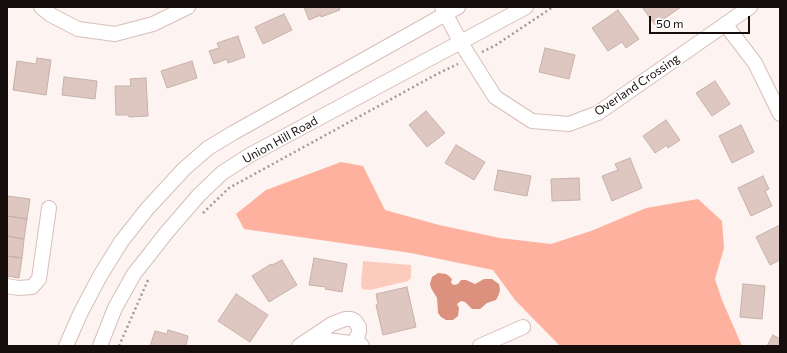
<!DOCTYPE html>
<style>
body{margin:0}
#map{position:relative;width:787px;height:353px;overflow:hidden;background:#fdf3f0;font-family:Commissioner,sans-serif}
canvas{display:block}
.frame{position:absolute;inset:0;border:8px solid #160e0c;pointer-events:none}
.scale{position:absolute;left:649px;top:16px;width:101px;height:18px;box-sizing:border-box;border:2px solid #160e0c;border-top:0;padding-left:5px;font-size:12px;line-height:14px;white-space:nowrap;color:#160e0c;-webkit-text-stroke:3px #fff;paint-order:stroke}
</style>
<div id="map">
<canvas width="787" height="353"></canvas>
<div class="frame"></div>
<div class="scale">50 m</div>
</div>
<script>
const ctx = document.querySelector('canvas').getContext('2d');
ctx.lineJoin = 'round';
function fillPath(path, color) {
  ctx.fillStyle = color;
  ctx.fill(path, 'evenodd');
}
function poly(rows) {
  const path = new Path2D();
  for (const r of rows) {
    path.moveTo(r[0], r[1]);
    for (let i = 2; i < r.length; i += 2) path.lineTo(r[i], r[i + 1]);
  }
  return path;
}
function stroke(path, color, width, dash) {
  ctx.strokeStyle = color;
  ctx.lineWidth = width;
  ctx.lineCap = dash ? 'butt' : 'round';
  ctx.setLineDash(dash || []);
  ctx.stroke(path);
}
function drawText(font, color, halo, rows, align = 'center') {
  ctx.font = font + ' Commissioner,sans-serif';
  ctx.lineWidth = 3;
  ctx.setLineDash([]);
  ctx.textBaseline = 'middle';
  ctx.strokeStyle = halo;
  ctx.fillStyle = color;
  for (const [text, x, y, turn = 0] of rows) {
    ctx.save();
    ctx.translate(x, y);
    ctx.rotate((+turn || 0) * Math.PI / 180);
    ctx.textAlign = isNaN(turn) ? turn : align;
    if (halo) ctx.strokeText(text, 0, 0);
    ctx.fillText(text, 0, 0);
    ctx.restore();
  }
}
fillPath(poly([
 [363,261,386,263,411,265,411,278,408,281,370,290,362,289,361,284]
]), '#fbcbbe');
fillPath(poly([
 [341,162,363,166,385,210,439,225,500,238,551,244,591,231,646,208,698,199,722,221,724,248,715,279,722,300,742,346,560,346,515,300,493,270,411,253,244,229,236,214,266,190]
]), '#feb19e');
fillPath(poly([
 [438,273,446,274,449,276,452,279,451,282,452,284,454,285,458,284,461,280,466,280,475,284,484,279,492,279,499,284,500,290,499,294,496,300,487,303,480,309,472,309,465,302,461,301,457,304,459,308,458,316,453,320,446,320,441,317,438,313,437,298,431,288,430,284,432,277]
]), '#dc917f');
const building = poly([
 [304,7,339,7,340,10,321,17,321,15,309,20,304,7],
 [642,7,681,7,655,25,642,7],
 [618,10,639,39,626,48,622,42,608,51,592,28,618,10],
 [284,14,292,30,263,44,255,27,284,14],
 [238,36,245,57,228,63,227,59,214,64,209,51,219,48,217,43,238,36],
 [545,48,575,55,569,79,539,72,545,48],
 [37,58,51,60,46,95,13,90,17,61,36,64,37,58],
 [192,61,197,78,167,88,161,71,192,61],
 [64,77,97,81,95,99,62,95,64,77],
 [146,78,148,116,129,117,129,115,116,115,115,86,131,86,130,79,146,78],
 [715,81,730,104,712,116,696,93,715,81],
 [426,111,445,133,427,147,409,125,426,111],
 [666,120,680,140,668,148,667,145,655,153,643,136,666,120],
 [741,125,754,152,732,163,719,136,741,125],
 [456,145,485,162,474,180,445,163,456,145],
 [630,158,642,188,612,201,602,176,618,170,615,164,630,158],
 [498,170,531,176,527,196,494,190,498,170],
 [763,176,769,189,765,191,772,206,751,216,738,188,763,176],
 [579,178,580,200,552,201,551,179,579,178],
 [7,196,30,199,27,219,7,216,7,196],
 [7,216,27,219,24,239,7,236,7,216],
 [780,225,780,260,770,265,756,237,780,225],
 [7,236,24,239,22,258,7,256,7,236],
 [7,256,22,258,19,278,7,276,7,256],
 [314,258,347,264,342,292,325,289,326,287,309,285,314,258],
 [282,260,297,285,269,302,252,276,271,264,272,265,282,260],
 [743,284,765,286,762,319,740,317,743,284],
 [407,287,416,327,383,335,376,305,378,304,376,294,407,287],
 [236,294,268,315,250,342,218,321,236,294],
 [168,330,188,336,186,346,150,346,155,331,167,334,168,330],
 [773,335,780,339,780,346,767,346,773,335]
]);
fillPath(building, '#dfc7c1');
stroke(building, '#c7b0aa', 1);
const minor = poly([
 [41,7,51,15,78,29,115,34,153,24,188,7],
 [442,7,461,43,495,97,532,121,569,124,598,113,750,7],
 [725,24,755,63,780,114],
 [7,286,18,288,32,287,39,279,49,208],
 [311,338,350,343,354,342,356,340,362,346],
 [66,346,80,314,100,276,121,242,147,209,184,169,208,148,233,133,458,7],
 [100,346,115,308,134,274,167,232,199,195,222,173,250,155,526,7],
 [299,346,332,324,345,319,351,319,355,321,359,327,359,332,356,340],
 [480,346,523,327]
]);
stroke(minor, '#d7bfb9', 16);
stroke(poly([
 [482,52,496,45,553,7],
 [203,213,229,188,437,74,458,64],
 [119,346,148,280]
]), '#a39a98', 2.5, [2, 3]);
stroke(minor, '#fff', 14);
drawText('12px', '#160e0c', '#fff', [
 ["Overland Crossing",637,85,-34],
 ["Union Hill Road",280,140,-29]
]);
</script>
